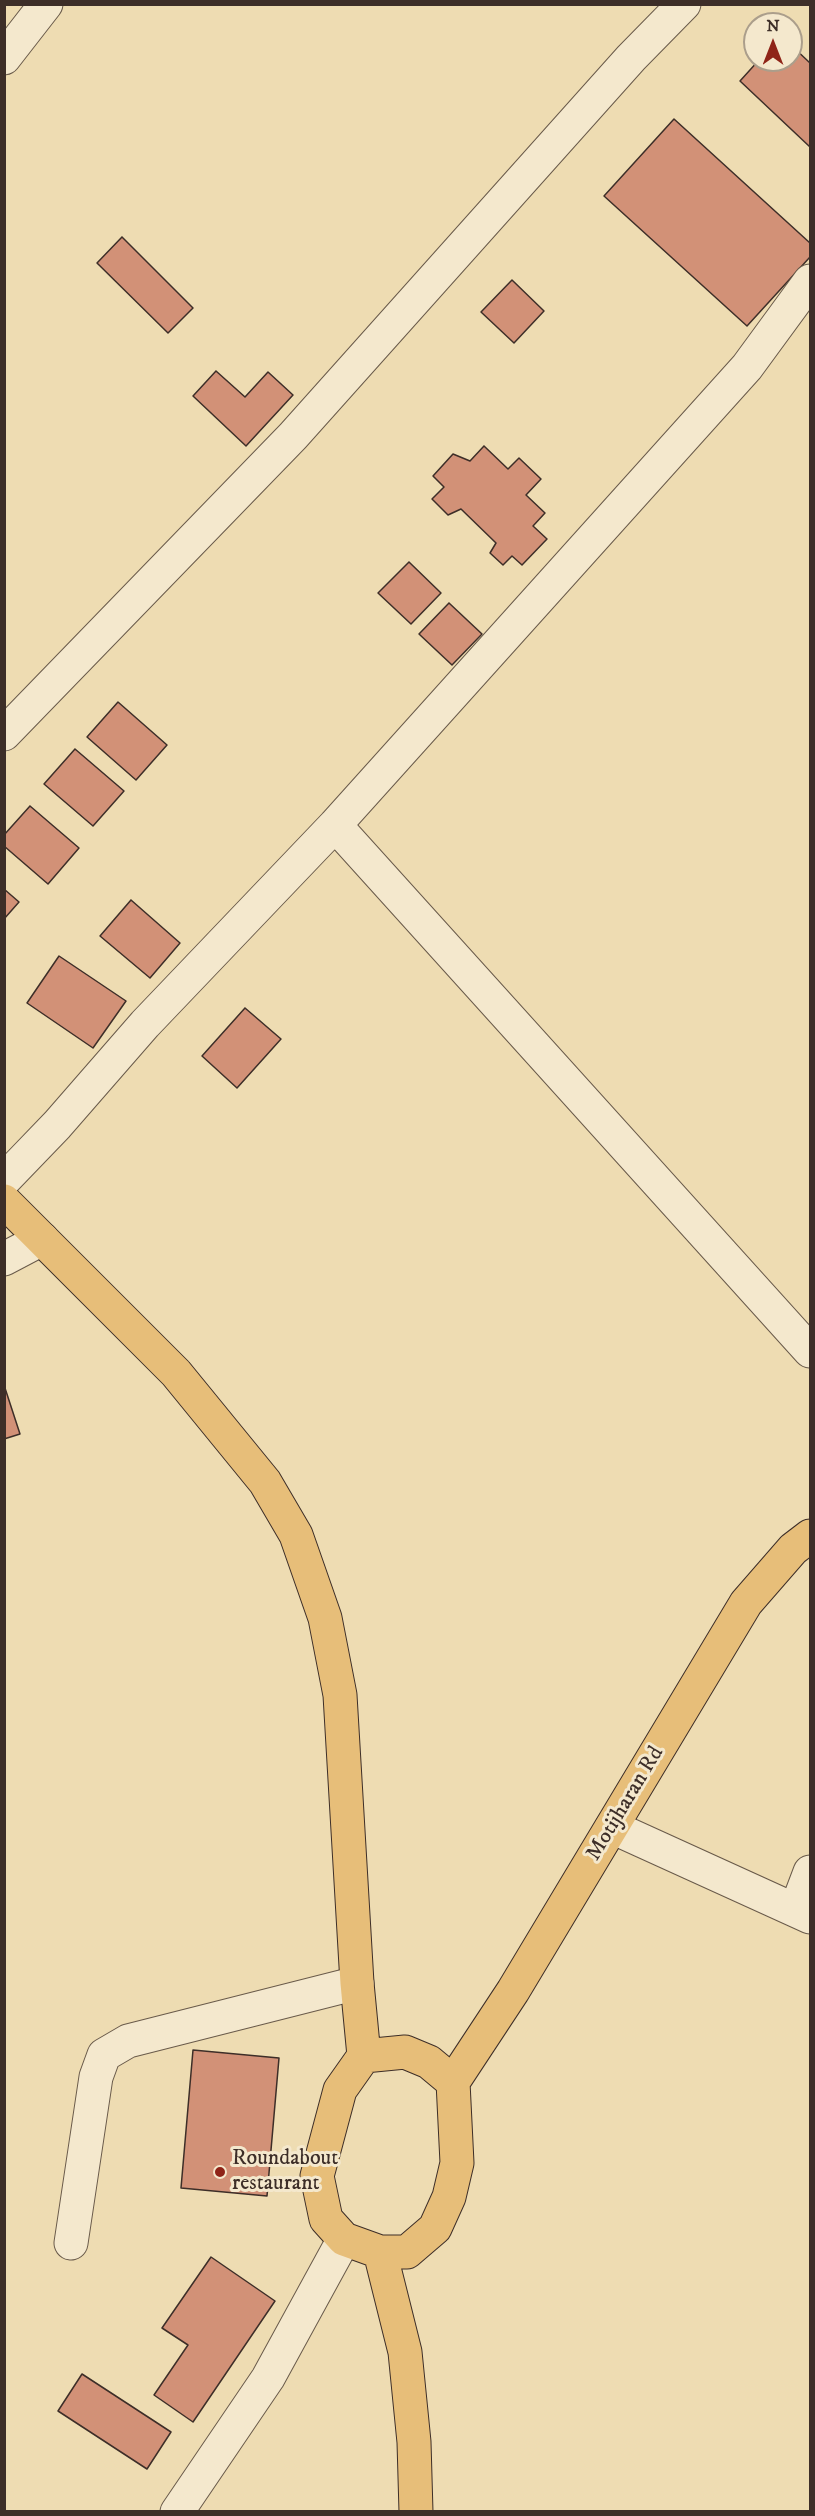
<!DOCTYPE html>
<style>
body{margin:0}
#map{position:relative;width:815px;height:2516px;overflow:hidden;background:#eedcb2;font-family:"IM FELL DW Pica",serif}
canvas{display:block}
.frame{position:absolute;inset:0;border:6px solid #3d2e28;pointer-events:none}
.north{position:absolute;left:743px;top:12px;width:60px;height:60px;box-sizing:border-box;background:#f4e8cd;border:2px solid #ab9e8b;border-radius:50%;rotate:0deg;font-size:16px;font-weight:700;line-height:24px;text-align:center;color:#3d2e28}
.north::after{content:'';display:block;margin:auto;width:21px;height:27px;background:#8f2418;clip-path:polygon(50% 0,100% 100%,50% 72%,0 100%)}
</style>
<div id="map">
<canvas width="815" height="2516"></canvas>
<div class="frame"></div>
<div class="north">N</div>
</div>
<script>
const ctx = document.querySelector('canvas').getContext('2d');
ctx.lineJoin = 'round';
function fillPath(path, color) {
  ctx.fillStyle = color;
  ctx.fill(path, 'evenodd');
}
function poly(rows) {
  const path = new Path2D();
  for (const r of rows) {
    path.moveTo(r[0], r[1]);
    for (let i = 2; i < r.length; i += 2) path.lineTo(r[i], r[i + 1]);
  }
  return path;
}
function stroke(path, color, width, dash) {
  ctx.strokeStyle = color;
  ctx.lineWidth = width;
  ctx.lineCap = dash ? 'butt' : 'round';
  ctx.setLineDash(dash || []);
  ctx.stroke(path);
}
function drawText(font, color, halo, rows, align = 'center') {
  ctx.font = font + ' "IM FELL DW Pica",serif';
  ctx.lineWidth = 6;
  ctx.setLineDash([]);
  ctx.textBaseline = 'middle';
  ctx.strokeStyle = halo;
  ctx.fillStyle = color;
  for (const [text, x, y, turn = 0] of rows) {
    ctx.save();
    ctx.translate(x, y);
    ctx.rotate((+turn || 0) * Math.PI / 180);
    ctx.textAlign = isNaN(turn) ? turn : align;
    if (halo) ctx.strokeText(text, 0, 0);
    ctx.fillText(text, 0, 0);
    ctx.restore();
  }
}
const building = poly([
 [791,45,810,63,810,147,740,81,759,60,791,60,791,45],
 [674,119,810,243,810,257,747,326,604,196,674,119],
 [122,237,193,308,168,333,97,263,122,237],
 [512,280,544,311,514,343,481,312,512,280],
 [216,371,245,397,268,372,293,395,246,446,193,396,216,371],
 [484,446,508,469,519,458,541,479,526,495,545,513,533,526,547,539,522,565,512,556,503,565,490,553,496,543,461,509,448,515,432,499,444,487,433,476,453,454,470,461,484,446],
 [409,562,441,593,411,624,378,593,409,562],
 [449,603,482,634,452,665,419,634,449,603],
 [118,702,167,745,136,780,87,737,118,702],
 [75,749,124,791,93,826,44,784,75,749],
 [30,806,79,848,48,884,4,846,4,835,30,806],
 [4,889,19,902,4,919,4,889],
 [131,900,180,943,150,978,100,936,131,900],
 [59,956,126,1001,93,1048,27,1003,59,956],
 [245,1008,281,1039,237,1088,202,1056,245,1008],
 [4,1385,20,1434,4,1439,4,1385],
 [193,2050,279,2058,267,2196,181,2188,193,2050],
 [211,2257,275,2301,193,2422,154,2395,188,2345,162,2328,211,2257],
 [82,2374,171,2432,147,2469,58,2411,82,2374]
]);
fillPath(building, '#d29177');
stroke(building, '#3d2e28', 1.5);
const minor = poly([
 [4,58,46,4],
 [4,734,293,436,631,58,684,4],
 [335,825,810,1351],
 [4,1180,57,1125,145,1024,335,825,747,367,810,281],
 [4,1259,42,1239],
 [612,1827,810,1917],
 [796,1909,810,1872],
 [71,2243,96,2077,104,2055,128,2041,357,1983],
 [177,2512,268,2378,344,2239]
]);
const major = poly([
 [4,1201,176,1373,265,1482,296,1535,325,1618,340,1695,357,1983,364,2056],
 [405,2052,429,2062,453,2082,457,2163,449,2197,435,2228,407,2252,380,2252,344,2239,326,2219,317,2176,340,2090,364,2056,405,2052],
 [453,2082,513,1991,746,1603,793,1549,810,1536],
 [380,2252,405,2352,414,2442,416,2512]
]);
stroke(minor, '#695a4a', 35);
stroke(major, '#3d2e28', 35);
stroke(minor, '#f4e8cd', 33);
stroke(major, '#e7be79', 33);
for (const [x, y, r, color] of [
 [220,2172,6,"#8f2418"]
]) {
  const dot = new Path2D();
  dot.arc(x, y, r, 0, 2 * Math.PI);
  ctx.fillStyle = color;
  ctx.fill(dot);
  stroke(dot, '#f4e8cd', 2);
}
drawText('22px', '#3d2e28', '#f4e8cd', [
 ["Motijharan Rd",626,1804,-59]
]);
drawText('22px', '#3d2e28', '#f4e8cd', [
 ["Roundabout",232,2159],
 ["restaurant",232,2184]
], 'left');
</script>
